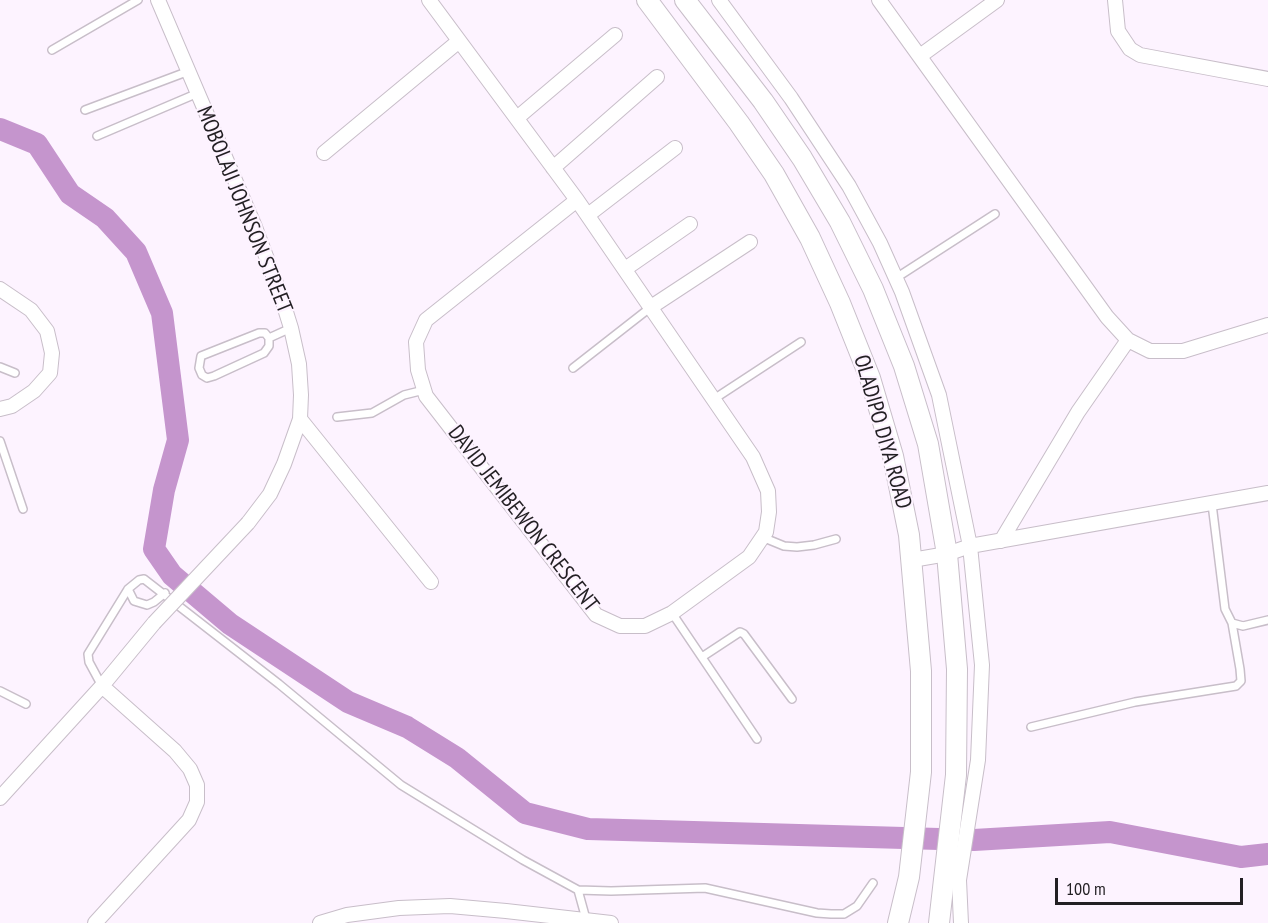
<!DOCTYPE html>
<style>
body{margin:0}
#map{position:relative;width:1268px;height:923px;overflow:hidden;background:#fdf3ff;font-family:"PT Sans Narrow",sans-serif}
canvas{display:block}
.scale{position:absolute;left:1055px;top:878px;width:188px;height:27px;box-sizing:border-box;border:3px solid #221f23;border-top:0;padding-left:8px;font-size:18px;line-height:21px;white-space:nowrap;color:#221f23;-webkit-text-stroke:4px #fdf3ff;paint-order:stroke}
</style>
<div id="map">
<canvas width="1268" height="923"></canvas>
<div class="scale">100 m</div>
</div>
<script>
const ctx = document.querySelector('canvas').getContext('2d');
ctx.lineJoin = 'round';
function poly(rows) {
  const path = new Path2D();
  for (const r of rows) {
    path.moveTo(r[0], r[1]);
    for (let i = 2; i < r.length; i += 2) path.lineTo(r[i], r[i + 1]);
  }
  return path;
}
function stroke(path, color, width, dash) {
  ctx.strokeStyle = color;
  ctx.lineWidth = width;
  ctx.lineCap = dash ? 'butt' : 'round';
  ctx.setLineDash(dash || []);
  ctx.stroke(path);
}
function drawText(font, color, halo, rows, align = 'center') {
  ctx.font = font + ' "PT Sans Narrow",sans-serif';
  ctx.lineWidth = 4.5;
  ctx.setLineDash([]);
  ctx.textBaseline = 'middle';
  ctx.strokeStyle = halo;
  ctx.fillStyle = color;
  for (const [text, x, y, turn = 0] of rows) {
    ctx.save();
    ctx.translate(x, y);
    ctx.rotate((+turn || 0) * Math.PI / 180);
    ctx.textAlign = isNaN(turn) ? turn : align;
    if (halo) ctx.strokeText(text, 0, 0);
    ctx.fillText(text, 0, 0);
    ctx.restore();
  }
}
stroke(poly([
 [0,129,37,144,70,194,105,218,136,252,162,313,178,440,164,490,154,549,172,575,230,624,348,702,407,727,457,758,525,813,588,829,974,840,1110,832,1241,857,1268,854]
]), '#c595cd', 22);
const lane = poly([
 [52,50,138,0],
 [85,110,189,71],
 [97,136,198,93],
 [896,278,995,214],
 [259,333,265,333,269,338,269,346,264,353,214,376,207,378,202,375,199,368,201,356,259,333],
 [269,338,291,328],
 [0,367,15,373],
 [573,368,651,307],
 [714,399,801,342],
 [337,417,372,413,404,395,424,390],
 [0,441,23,509],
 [1212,504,1225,609,1232,623,1243,626,1268,620],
 [762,537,784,546,797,547,814,545,836,539],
 [128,589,134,601,147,605,154,602,165,593],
 [672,613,757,739],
 [702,657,740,632,744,634,792,699],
 [102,686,89,662,88,654,128,589,139,580,144,579,279,684,401,785,523,860,578,890,611,891,705,888,817,913,831,914,844,914,857,906,873,883],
 [0,691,26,704],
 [1031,727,1135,702,1236,686,1241,681,1240,669,1232,623],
 [578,890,586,919]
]);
const street = poly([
 [158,0,255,227,282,299,291,328,299,364,301,395,300,419,284,464,270,494,248,523],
 [429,0,577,200,753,457,768,491,769,512,766,532,749,557,672,613,645,626,620,626,596,615,426,396,418,370,416,342,426,320,577,200],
 [719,0,791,98,849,186,880,243,902,292,939,395,970,546,982,665,978,760,959,880,961,923],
 [879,0,1107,317,1128,340,1150,351,1183,351,1268,325],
 [1115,0,1118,31,1130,49,1140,55,1268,79],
 [920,56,997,0],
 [517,118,615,35],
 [324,153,459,41],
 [553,168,657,77],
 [588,215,675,148],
 [625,269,690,224],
 [0,289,31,310,47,331,52,353,50,373,34,391,12,406,0,409],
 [651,307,750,242],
 [300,419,431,582],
 [1001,541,1078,412,1128,340],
 [912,560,947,554,970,546,1268,493],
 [0,798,102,686,154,623],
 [95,923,189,820,197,802,197,785,190,769,175,751,102,686],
 [320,923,347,915,399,908,450,906,506,911,611,923]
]);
const secondary = poly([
 [647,0,739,123,774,174,810,238,840,303,870,378,893,456,909,535,921,671,921,772,909,877,898,923],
 [685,0,763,101,802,158,840,222,873,289,904,366,928,444,947,554,957,669,956,775,939,923]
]);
stroke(lane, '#c8bec9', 10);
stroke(street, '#c8bec9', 16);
stroke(secondary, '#c8bec9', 22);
stroke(lane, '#fff', 7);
stroke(street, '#fff', 14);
stroke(secondary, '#fff', 20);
const streetBridge = poly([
 [154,623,248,523]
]);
stroke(streetBridge, '#c8bec9', 16, []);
stroke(streetBridge, '#fff', 14);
drawText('22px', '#221f23', '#fdf3ff', [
 ["MOBOLAJI JOHNSON STREET",244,210,68],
 ["OLADIPO DIYA ROAD",882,432,74],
 ["DAVID JEMIBEWON CRESCENT",523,519,52]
]);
</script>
